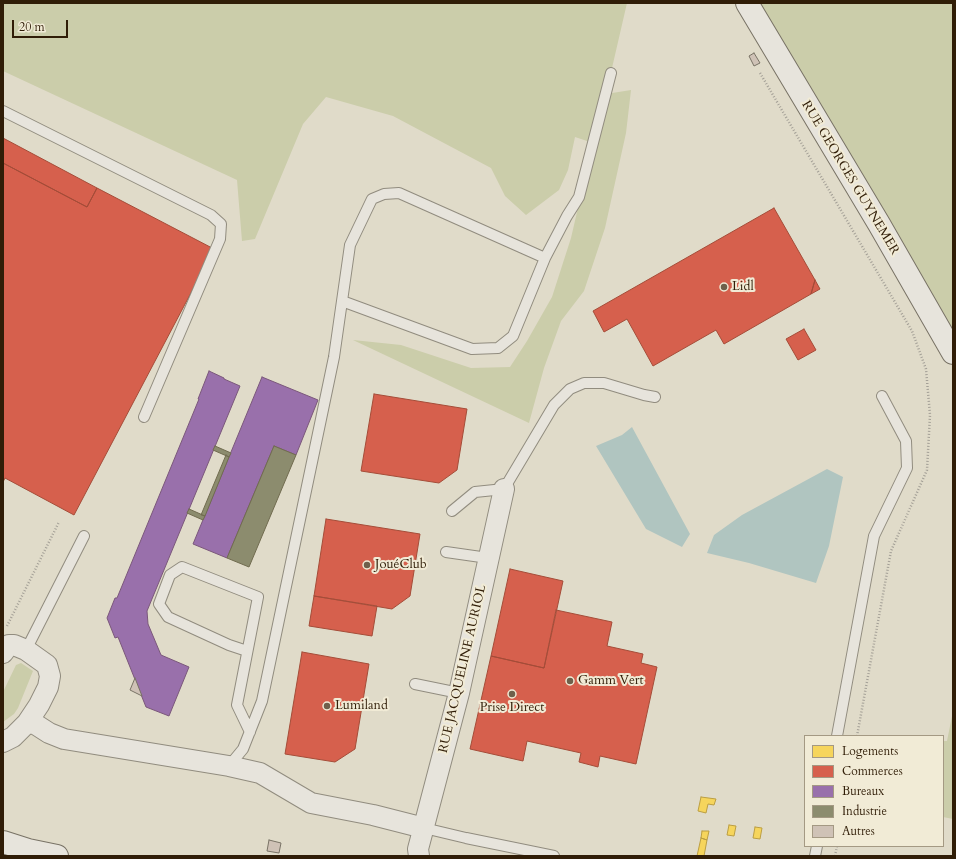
<!DOCTYPE html>
<meta charset="utf-8">
<style>
body{margin:0}
#map{position:relative;width:956px;height:859px;overflow:hidden;background:#e0dbc9;font-family:Cardo,serif}
canvas{display:block}
.frame{position:absolute;inset:0;border:4px solid #301d07;pointer-events:none}
.legend{position:absolute;left:804px;top:735px;width:140px;height:112px;box-sizing:border-box;background:#f1ebd6;border:1px solid #a49983;margin:0;padding:5px 7px;list-style:none;font-size:12px;color:#301d07}
.legend li{display:flex;align-items:center;gap:8px;height:20px}
.legend b{width:20px;border:1px solid #a49983}
.scale{position:absolute;left:12px;top:20px;width:56px;height:18px;box-sizing:border-box;border:2px solid #301d07;border-top:0;padding-left:5px;font-size:12px;line-height:14px;white-space:nowrap;color:#301d07;-webkit-text-stroke:3px #f1ebd6;paint-order:stroke}
</style>
<div id="map">
<canvas width="956" height="859"></canvas>
<div class="frame"></div>
<ul class="legend">
<li><b style="height:11px;background:#f6d55c"></b>Logements</li>
<li><b style="height:11px;background:#d6604d"></b>Commerces</li>
<li><b style="height:11px;background:#9970ab"></b>Bureaux</li>
<li><b style="height:11px;background:#8c8c6e"></b>Industrie</li>
<li><b style="height:11px;background:#cfc2b6"></b>Autres</li>
</ul>
<div class="scale">20 m</div>
</div>
<script>
const ctx = document.querySelector('canvas').getContext('2d');
ctx.lineJoin = 'round';
function fillPath(path, color) {
  ctx.fillStyle = color;
  ctx.fill(path, 'evenodd');
}
function poly(rows) {
  const path = new Path2D();
  for (const r of rows) {
    path.moveTo(r[0], r[1]);
    for (let i = 2; i < r.length; i += 2) path.lineTo(r[i], r[i + 1]);
  }
  return path;
}
function stroke(path, color, width, dash) {
  ctx.strokeStyle = color;
  ctx.lineWidth = width;
  ctx.lineCap = dash ? 'butt' : 'round';
  ctx.setLineDash(dash || []);
  ctx.stroke(path);
}
function drawText(font, color, halo, rows, align = 'center') {
  ctx.font = font + ' Cardo,serif';
  ctx.lineWidth = 4;
  ctx.setLineDash([]);
  ctx.textBaseline = 'middle';
  ctx.strokeStyle = halo;
  ctx.fillStyle = color;
  for (const [text, x, y, turn = 0] of rows) {
    ctx.save();
    ctx.translate(x, y);
    ctx.rotate((+turn || 0) * Math.PI / 180);
    ctx.textAlign = isNaN(turn) ? turn : align;
    if (halo) ctx.strokeText(text, 0, 0);
    ctx.fillText(text, 0, 0);
    ctx.restore();
  }
}
fillPath(poly([
 [3,3,627,3,606,94,631,90,626,133,605,228,584,291,561,321,544,368,529,423,353,340,401,345,471,368,510,367,527,341,552,297,571,238,593,143,575,137,568,170,559,190,526,215,505,196,491,168,393,116,326,97,303,124,255,239,242,241,237,180,3,71],
 [747,3,953,3,953,353],
 [21,663,33,671,18,708,14,714,3,722,3,692,16,665],
 [953,711,953,819,943,817,943,741,947,741]
]), '#cbcdaa');
fillPath(poly([
 [632,427,690,534,682,547,646,529,596,446,622,435],
 [827,469,843,477,829,546,816,583,749,563,707,553,714,535,742,515]
]), '#b0c5c0');
const homes = poly([
 [701,797,716,799,714,805,708,804,706,813,698,811,701,797],
 [729,825,736,826,734,836,727,835,729,825],
 [755,827,762,828,760,839,753,838,755,827],
 [702,831,709,831,707,840,701,838,702,831],
 [701,838,707,840,704,856,697,856,701,838]
]);
fillPath(homes, '#f6d55c');
stroke(homes, '#bb9e42', 1);
const shops = poly([
 [3,138,97,188,87,207,3,163,3,138],
 [3,163,87,207,97,188,214,249,74,515,5,478,3,482,3,163],
 [774,208,815,280,811,294,724,344,716,330,653,366,627,319,604,332,593,311,774,208],
 [815,280,820,289,811,294,815,280],
 [804,329,816,350,798,360,786,339,804,329],
 [374,394,467,409,457,470,439,483,361,471,374,394],
 [326,519,420,534,410,596,392,609,314,596,326,519],
 [510,569,563,581,544,668,491,656,510,569],
 [314,596,377,606,372,636,309,626,314,596],
 [556,610,612,622,607,646,643,654,641,663,657,667,636,764,600,756,598,767,579,762,581,753,527,741,523,761,470,749,491,656,544,668,556,610],
 [302,652,369,664,355,749,335,762,285,754,302,652]
]);
fillPath(shops, '#d6604d');
stroke(shops, '#a44c38', 1);
const offices = poly([
 [209,371,224,378,224,379,240,386,147,611,148,624,161,655,189,667,169,716,146,707,118,637,115,638,107,618,115,598,117,598,199,399,198,399,209,371],
 [262,377,318,400,296,455,274,446,227,558,193,544,262,377]
]);
fillPath(offices, '#9970ab');
stroke(offices, '#7a577a', 1);
const industry = poly([
 [215,446,231,453,229,457,213,450,215,446],
 [274,446,296,455,249,567,227,558,274,446],
 [226,455,229,457,205,516,201,515,226,455],
 [189,509,205,516,203,520,187,513,189,509]
]);
fillPath(industry, '#8c8c6e');
stroke(industry, '#706b4f', 1);
const building = poly([
 [754,53,760,63,754,66,749,56,754,53],
 [135,678,142,696,130,690,135,678],
 [269,840,281,843,279,853,267,851,269,840]
]);
fillPath(building, '#cfc2b6');
stroke(building, '#787265', 1);
const lane = poly([
 [3,111,211,215,221,224,220,239,144,417],
 [342,301,472,349,498,348,513,336,545,258],
 [452,511,475,492,504,489,554,405,570,389,584,383,604,383,644,395,655,397],
 [446,552,488,558],
 [26,650,84,536],
 [247,651,229,645,168,617,159,604,170,575,182,567,258,597,237,705,250,732],
 [415,684,459,693],
 [837,736,874,536,907,468,906,441,882,396],
 [229,766,243,749,262,701,334,357,350,245,372,199,384,194,399,193,545,258,567,216,579,197,611,73],
 [424,828,466,838,554,856],
 [815,856,817,846]
]);
const street = poly([
 [3,653,9,645,14,645,26,650,47,665,50,676,48,687,39,705,27,723,13,737,3,742],
 [27,723,35,724,49,733,64,739,229,766,260,773,311,803,373,815,424,828],
 [419,856,418,849,459,693,504,489]
]);
const secondary = poly([
 [747,3,879,224,953,353],
 [3,842,28,850,57,856]
]);
stroke(lane, '#918c7f', 12);
stroke(street, '#918c7f', 22);
stroke(secondary, '#787265', 24);
stroke(poly([
 [760,73,912,331,926,369,930,415,927,470,891,551,857,736],
 [7,626,59,522],
 [835,856,837,846]
]), '#a4a097', 2.5, [1, 2]);
stroke(lane, '#e7e4dc', 10);
stroke(street, '#e7e4dc', 20);
stroke(secondary, '#e7e4dc', 22);
for (const [x, y, r, color] of [
 [724,287,4,"#6e604b"],
 [367,565,4,"#6e604b"],
 [570,681,4,"#6e604b"],
 [512,694,4,"#6e604b"],
 [327,706,4,"#6e604b"]
]) {
  const dot = new Path2D();
  dot.arc(x, y, r, 0, 2 * Math.PI);
  ctx.fillStyle = color;
  ctx.fill(dot);
  stroke(dot, '#f1ebd6', 1.5);
}
drawText('13px', '#301d07', '#f1ebd6', [
 ["RUE GEORGES GUYNEMER",850,178,59],
 ["RUE JACQUELINE AURIOL",463,669,-77]
]);
drawText('13px', '#301d07', '#f1ebd6', [
 ["Lidl",732,287],
 ["JouéClub",375,565],
 ["Gamm Vert",578,681],
 ["Lumiland",335,706],
 ["Prise Direct",512,708,"center"]
], 'left');
</script>
